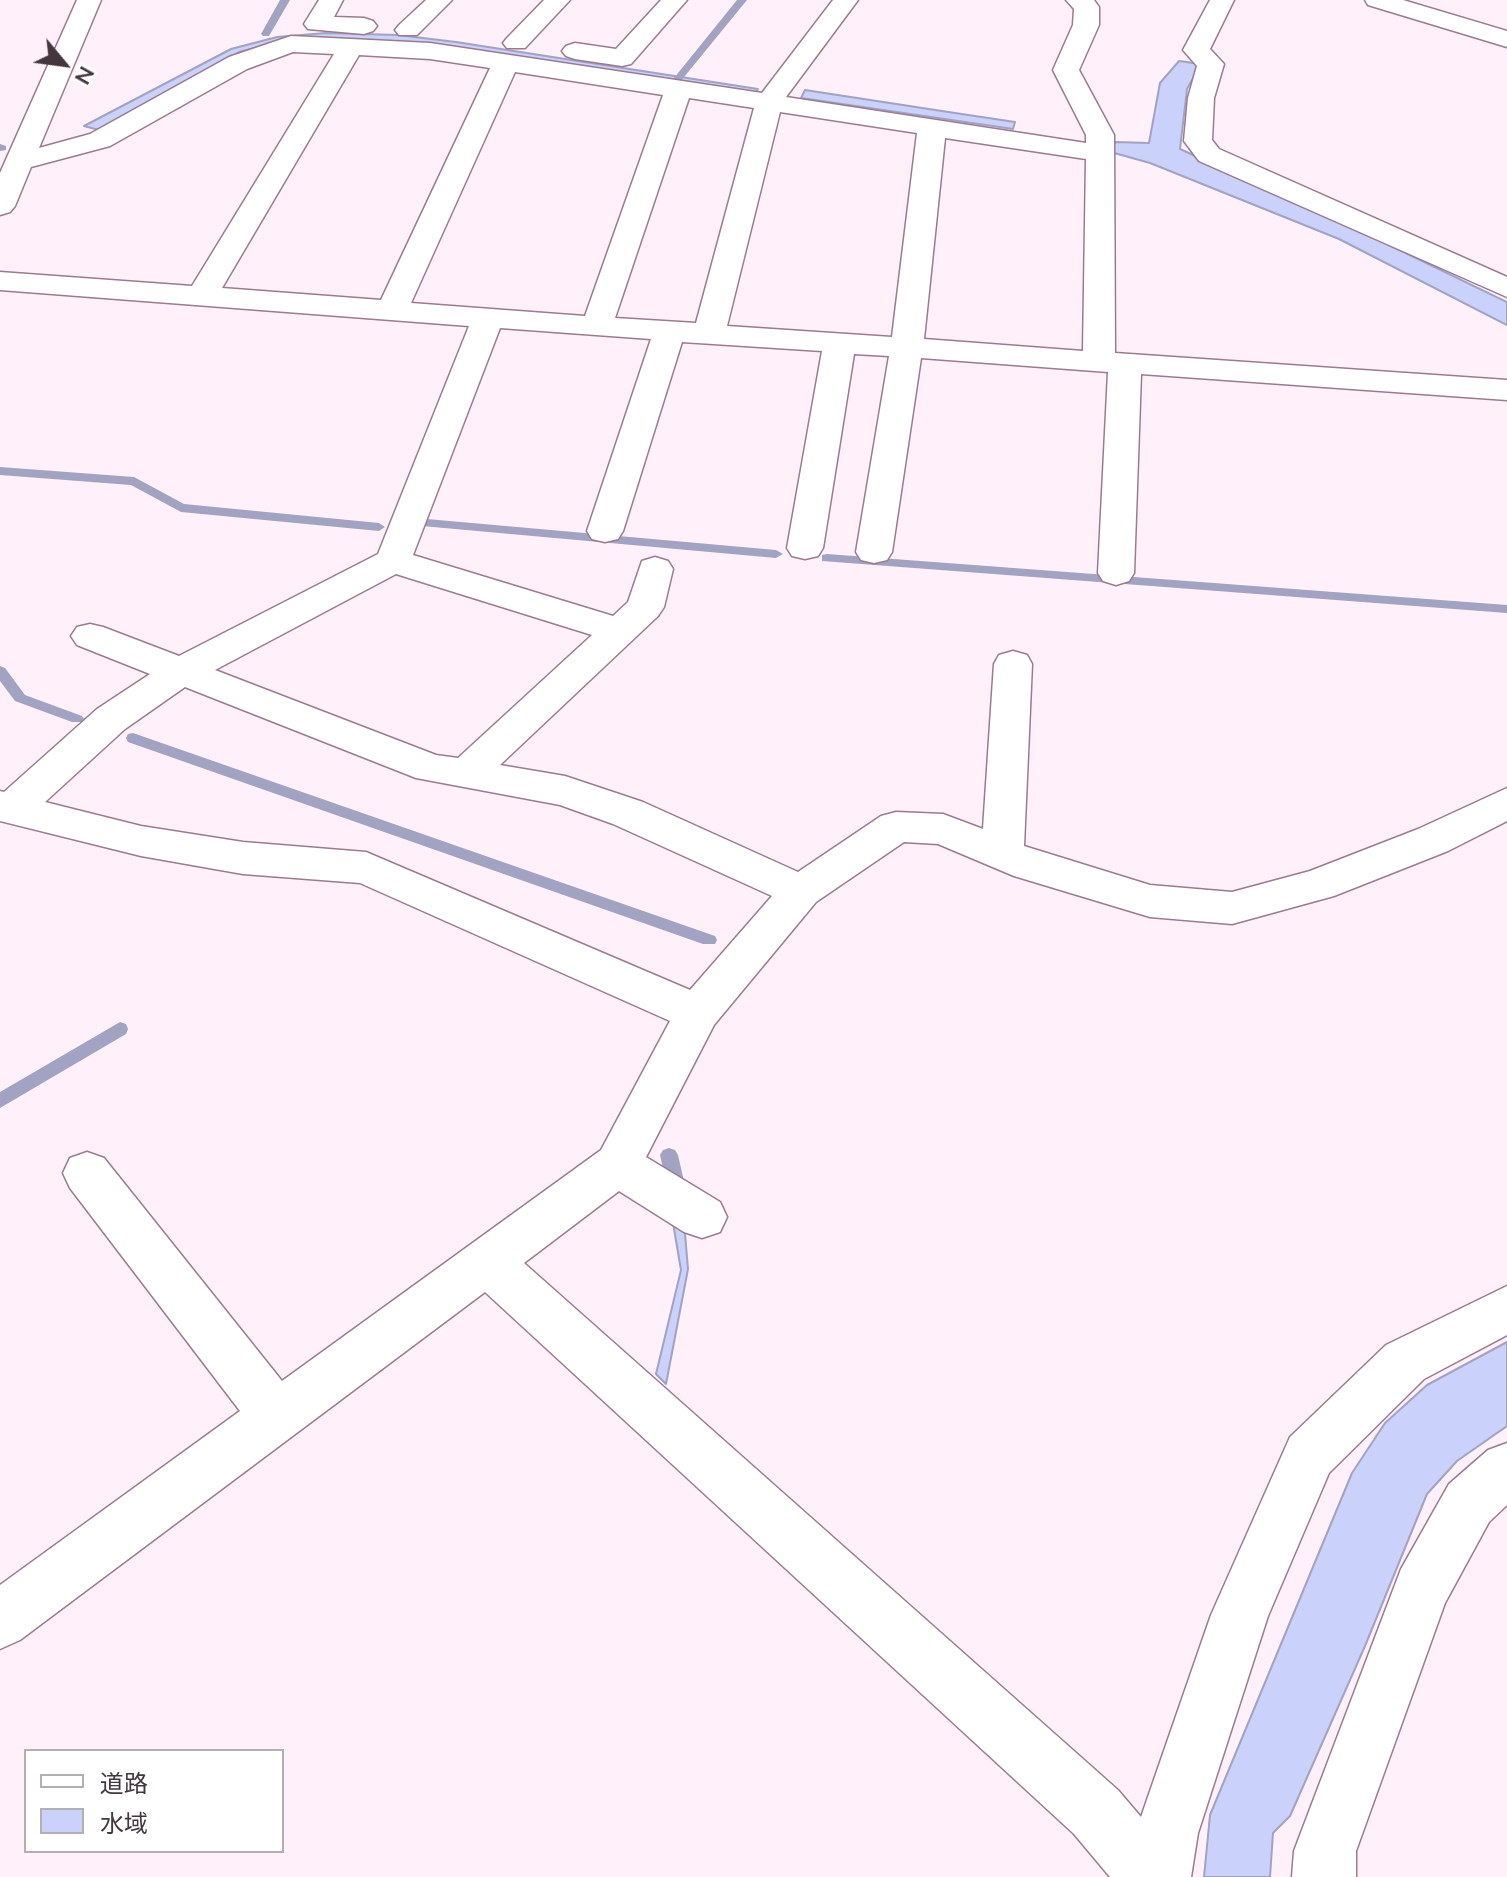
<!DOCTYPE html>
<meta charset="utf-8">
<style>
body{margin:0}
#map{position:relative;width:1507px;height:1877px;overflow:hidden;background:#fff0f9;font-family:Mulish,"Noto Sans JP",sans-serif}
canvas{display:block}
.legend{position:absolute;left:24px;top:1749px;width:260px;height:104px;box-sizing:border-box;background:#fff;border:2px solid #b4afb2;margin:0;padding:10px 14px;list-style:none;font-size:24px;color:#44363f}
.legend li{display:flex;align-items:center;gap:16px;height:40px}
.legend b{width:40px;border:2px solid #b4afb2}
.north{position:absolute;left:24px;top:24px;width:80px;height:80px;-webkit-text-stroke:6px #fff;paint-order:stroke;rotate:119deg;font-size:22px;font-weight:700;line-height:32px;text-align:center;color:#44363f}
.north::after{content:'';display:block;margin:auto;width:28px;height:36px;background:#44363f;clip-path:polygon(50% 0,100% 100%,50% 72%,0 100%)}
</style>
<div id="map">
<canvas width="1507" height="1877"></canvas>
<ul class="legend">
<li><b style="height:10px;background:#fff"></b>道路</li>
<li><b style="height:22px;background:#cad1fa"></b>水域</li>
</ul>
<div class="north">N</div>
</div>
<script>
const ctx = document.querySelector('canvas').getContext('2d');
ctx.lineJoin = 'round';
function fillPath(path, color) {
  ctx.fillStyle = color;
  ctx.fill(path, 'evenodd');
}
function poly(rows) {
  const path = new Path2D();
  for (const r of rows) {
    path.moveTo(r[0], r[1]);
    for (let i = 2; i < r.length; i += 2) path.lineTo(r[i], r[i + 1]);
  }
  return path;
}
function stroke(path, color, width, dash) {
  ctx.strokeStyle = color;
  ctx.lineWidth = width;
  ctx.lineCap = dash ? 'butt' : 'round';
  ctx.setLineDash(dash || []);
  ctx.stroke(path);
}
const water = poly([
 [326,33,398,35,456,42,758,89,756,92,290,39,239,52,99,130,84,126,231,49,277,37,326,33],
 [1179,61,1201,64,1187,89,1180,149,1358,230,1507,302,1507,325,1339,239,1150,163,1107,151,1116,142,1149,143,1160,83,1179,61],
 [805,90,955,113,1015,122,1013,129,801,98,805,90],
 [672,1217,684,1222,688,1269,666,1384,656,1374,681,1270,672,1217],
 [1507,1342,1507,1426,1457,1461,1427,1494,1365,1646,1290,1816,1273,1833,1270,1877,1204,1877,1210,1815,1352,1473,1385,1423,1427,1385,1507,1342]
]);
fillPath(water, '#cad1fa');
stroke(water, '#a2a2c2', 2);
fillPath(poly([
 [280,0,290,0,269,36,263,36,261,34,280,0],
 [737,0,747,0,680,82,674,82,674,78,737,0],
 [0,144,6,146,6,150,0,151,0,144],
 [0,467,134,477,184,504,379,523,385,527,379,531,181,512,131,485,0,475,0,467],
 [427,519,776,550,783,554,776,558,422,526,422,520,427,519],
 [827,554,1507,605,1507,613,822,561,822,555,827,554],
 [0,666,5,668,25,695,82,716,84,719,82,722,72,722,15,701,0,681,0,666],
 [133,733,715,936,717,940,715,944,703,944,128,742,126,738,128,734,133,733],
 [120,1022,126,1024,128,1029,126,1034,0,1108,0,1092,120,1022],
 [669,1148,675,1150,678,1155,685,1186,682,1191,676,1194,670,1191,667,1186,660,1155,663,1150,669,1148]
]), '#a2a2c2');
const minor = poly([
 [77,0,101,0,39,148,90,134,229,57,291,36,430,43,762,93,833,0,858,0,786,97,1086,143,1086,135,1053,70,1073,25,1074,9,1066,0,1094,0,1099,7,1099,25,1079,70,1114,135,1115,353,1507,380,1507,400,1141,374,1134,573,1129,581,1116,585,1103,581,1098,573,1108,372,921,358,892,552,887,560,874,563,861,560,856,552,889,356,854,354,823,548,818,556,805,559,792,556,787,548,822,351,682,342,623,531,618,539,605,542,592,539,587,531,651,339,500,328,413,555,613,616,628,602,642,561,655,557,668,561,673,569,664,607,658,616,500,765,565,776,643,802,798,872,881,816,896,812,943,814,983,829,994,664,999,655,1013,651,1027,655,1032,664,1024,846,1150,885,1232,892,1310,871,1418,829,1507,788,1507,821,1448,851,1334,896,1232,924,1150,917,1014,876,938,844,904,842,816,902,714,1025,646,1157,720,1202,727,1217,720,1232,702,1238,684,1232,619,1191,524,1263,1118,1790,1141,1817,1211,1615,1290,1437,1386,1345,1507,1286,1507,1335,1424,1379,1329,1473,1268,1616,1198,1833,1191,1877,1110,1877,1074,1834,485,1292,20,1640,0,1649,0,1585,240,1411,70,1188,63,1173,70,1158,87,1152,104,1158,282,1381,601,1150,670,1021,360,883,243,874,141,856,0,821,0,791,4,792,97,709,150,674,77,645,71,636,77,627,90,624,103,627,179,656,378,554,469,326,0,290,0,272,192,286,334,54,293,52,247,69,110,146,31,167,15,206,10,212,0,215,0,173,77,0],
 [359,55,430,59,490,68,381,300,222,288,359,55],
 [515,72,663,95,585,316,411,303,515,72],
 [689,98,754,108,696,323,615,318,689,98],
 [780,112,917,133,892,337,727,326,780,112],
 [945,138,1086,159,1083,351,924,339,945,138],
 [396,574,592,635,458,758,436,755,215,670,396,574],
 [185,687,416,778,560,805,613,824,772,896,690,990,366,852,243,842,141,826,45,802,125,729,185,687],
 [319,0,343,0,334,17,364,18,373,21,377,26,373,31,364,34,308,29,304,24,319,0],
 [426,0,452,0,417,35,399,35,395,30,399,25,426,0],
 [544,0,570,0,525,48,507,48,503,43,507,38,544,0],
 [661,0,687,0,631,64,622,66,575,59,566,56,562,51,566,46,575,43,616,49,661,0],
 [1210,0,1234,0,1210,49,1224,64,1214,98,1212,140,1219,149,1507,277,1507,297,1199,161,1184,141,1188,98,1197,66,1183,50,1210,0],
 [1365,0,1403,0,1507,31,1507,47,1368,5,1365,0],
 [1507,1443,1507,1505,1489,1522,1445,1603,1356,1851,1356,1877,1292,1877,1294,1851,1401,1569,1449,1484,1488,1450,1507,1443]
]);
stroke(minor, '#9c7b8f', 3);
fillPath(minor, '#fff');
</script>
